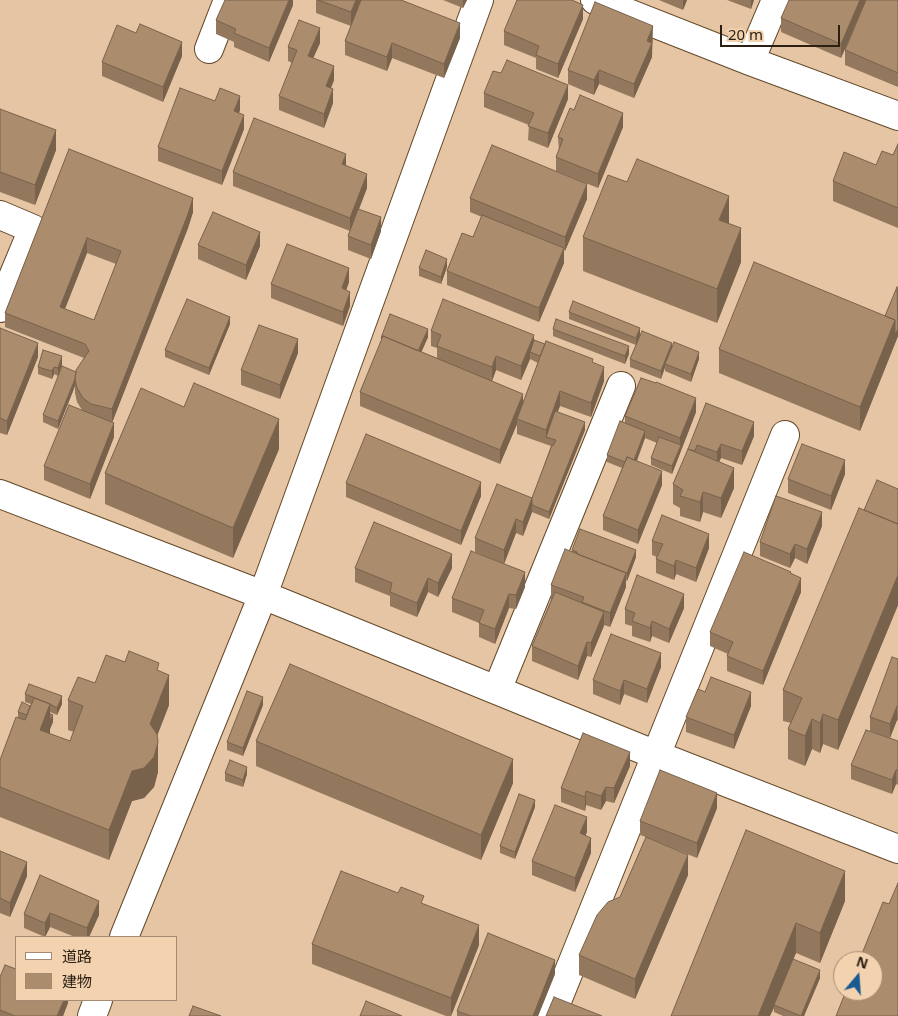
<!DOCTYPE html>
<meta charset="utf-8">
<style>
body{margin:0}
#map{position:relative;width:898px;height:1016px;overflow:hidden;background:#e5c5a3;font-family:"Noto Sans","Noto Sans JP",sans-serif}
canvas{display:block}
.legend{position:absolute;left:15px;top:936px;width:162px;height:65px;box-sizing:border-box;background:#f3d2b0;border:1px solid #a38a71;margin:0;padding:6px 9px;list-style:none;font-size:15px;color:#2b1f12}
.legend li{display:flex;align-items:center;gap:10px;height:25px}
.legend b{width:25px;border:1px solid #a38a71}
.north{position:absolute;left:833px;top:951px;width:50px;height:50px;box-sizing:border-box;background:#f3d2b0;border:1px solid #a38a71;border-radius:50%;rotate:18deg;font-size:14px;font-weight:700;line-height:20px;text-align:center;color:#2b1f12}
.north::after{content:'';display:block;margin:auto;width:18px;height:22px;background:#195a90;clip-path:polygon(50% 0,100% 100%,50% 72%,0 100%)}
.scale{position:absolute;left:720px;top:25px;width:120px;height:22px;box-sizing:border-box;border:2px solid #2b1f12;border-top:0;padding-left:6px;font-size:15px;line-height:18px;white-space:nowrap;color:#2b1f12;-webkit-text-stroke:4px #f3d2b0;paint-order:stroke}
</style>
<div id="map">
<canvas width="898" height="1016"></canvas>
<ul class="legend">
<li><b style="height:6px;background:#fff"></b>道路</li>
<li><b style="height:14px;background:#ab8c6c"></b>建物</li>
</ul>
<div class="north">N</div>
<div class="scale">20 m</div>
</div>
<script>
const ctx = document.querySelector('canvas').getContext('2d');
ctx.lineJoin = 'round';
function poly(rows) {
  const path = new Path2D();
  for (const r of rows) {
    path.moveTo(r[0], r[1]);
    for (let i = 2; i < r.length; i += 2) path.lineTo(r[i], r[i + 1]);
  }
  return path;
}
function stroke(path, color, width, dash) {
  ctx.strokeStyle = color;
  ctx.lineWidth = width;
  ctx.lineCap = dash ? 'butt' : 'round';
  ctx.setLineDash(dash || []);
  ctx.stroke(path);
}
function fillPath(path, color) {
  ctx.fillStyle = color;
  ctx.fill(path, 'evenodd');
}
const minor = poly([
 [595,0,750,61,898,116],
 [209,49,228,0],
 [750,61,776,0],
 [0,215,33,229,0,308],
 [0,494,263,595,656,755,898,849],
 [497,690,621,386],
 [124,937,263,595,479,0],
 [92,1016,98,1000],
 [551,1016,785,435]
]);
stroke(minor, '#624728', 30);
stroke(minor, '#fff', 28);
fillPath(poly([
 [293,0,293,5,269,62,234,47,234,42,216,34,216,20],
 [316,0,401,0,460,38,444,78,392,58,387,71,345,55,345,41,351,26,316,13],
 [443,0,467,0,463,8],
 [659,0,687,0,683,10],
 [727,0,754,0,751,9],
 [866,0,841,58,781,32,781,18],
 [898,0,898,87,845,65,845,50],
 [583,19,558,78,536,69,536,58,504,45,504,31],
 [653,40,652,43,652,57,634,98,599,84,594,95,568,84,568,70],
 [320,43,313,58,334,80,331,88,333,103,324,128,279,110,279,96,292,63,288,61,288,47],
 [182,56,163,102,102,76,102,62],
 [484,93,568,99,548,148,528,140,529,125,484,107],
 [0,109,56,150,35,205,0,192],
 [240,110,239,113,244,129,222,185,158,161,158,147],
 [623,127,598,188,556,171,556,157,559,151,558,137],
 [898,144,898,228,833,201,833,181,876,165,893,155],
 [69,149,193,212,188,228,112,422,114,437,90,499,44,480,44,466,82,410,77,402,75,393,75,386,58,429,43,422,43,415,76,372,84,358,5,327,5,313],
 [87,253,116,264,94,320,65,309],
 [346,166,367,188,359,209,381,231,371,259,348,250,348,236,350,231,233,186,233,172],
 [627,182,729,224,741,262,717,323,583,271,583,237],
 [470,198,587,199,565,251,564,250,564,263,539,322,447,285,447,271,473,237,482,217,470,212],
 [198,245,260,246,246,280,198,259],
 [447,267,441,284,419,276,419,268],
 [349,282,346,290,350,306,343,326,271,298,271,284],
 [898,287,898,336,860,431,719,373,719,349,885,316],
 [569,312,640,334,672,346,699,359,691,382,665,371,665,367,661,379,630,367,630,359,636,345,569,319],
 [230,324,209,375,165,357,165,350],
 [0,328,38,357,7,435,0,433],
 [553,329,629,354,625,364,553,336],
 [431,331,534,341,593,363,604,381,591,417,560,406,557,412,585,430,549,519,532,512,523,536,516,533,504,564,475,552,475,538,532,498,551,446,517,434,517,424,500,464,360,406,360,392,381,342,381,338,428,337,421,352,437,358,437,348,431,346],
 [530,359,538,363,523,402,492,381,496,370,521,380],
 [298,353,280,399,241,385,241,370],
 [62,364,58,376,54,374,52,379,38,374,38,367],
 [706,403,754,436,742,465,721,458,719,462,734,488,721,518,703,512,700,522,680,516,680,508,673,504,673,484,688,450],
 [696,412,672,474,651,465,651,458,657,443,645,438,637,461,662,485,638,544,603,530,603,516,622,468,607,462,607,455,625,423,625,416],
 [279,449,233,558,105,504,105,473],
 [845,474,831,510,788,493,788,479],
 [346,483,481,496,461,545,346,497],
 [898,489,898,605,838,750,823,744,820,753,812,749,805,766,788,759,788,729,791,723,783,721,783,690,864,510],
 [822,526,807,564,795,558,790,568,760,556,760,542],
 [652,541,709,548,696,582,676,574,674,580,656,573,656,559,657,557,652,555],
 [572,550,636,557,627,581,626,580,626,587,610,627,604,625,591,657,587,656,578,680,532,661,532,646,551,600,551,585,572,552],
 [355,568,452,568,438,597,428,592,417,617,390,606,390,596,355,582],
 [791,574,801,592,763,685,727,671,727,656,728,654,710,646,710,632],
 [525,587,516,609,509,608,495,644,479,637,479,623,452,612,452,598],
 [684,608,669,643,652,636,650,642,632,636,632,626,625,624,625,609],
 [898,659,898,721,897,720,890,738,870,731,870,717],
 [125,662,159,671,169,705,157,736,158,772,154,787,144,798,132,801,109,860,0,817,0,760,18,718,18,712,30,706,31,704,25,702,25,694,62,704,57,715,50,712,53,722,50,729,50,734,70,741,74,732,68,730,68,700,95,683],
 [661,667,647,703,624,694,620,705,593,694,593,680],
 [705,692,751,706,734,749,686,732,686,717],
 [263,705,243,756,227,750,227,742],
 [256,741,513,783,481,860,256,766],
 [898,741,898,785,896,784,892,794,851,779,851,765],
 [630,766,614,803,606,801,601,810,586,805,585,811,561,802,561,788],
 [225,773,247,774,243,787,225,781],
 [535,807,515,859,500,853,500,846],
 [717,808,697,858,648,838,688,875,635,999,579,975,579,955,620,897,646,837,640,835,640,821],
 [746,830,845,901,820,963,796,953,793,959,820,978,804,1016,783,1016,774,1012,774,1008],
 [587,832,585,836,591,853,575,892,532,875,532,861],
 [0,851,27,876,10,917,0,913],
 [40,875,99,915,89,937,75,937,50,927,45,937,24,928,24,914],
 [424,904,479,945,451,1016,446,1016,312,964,312,944],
 [555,974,538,1016,457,1016,457,1011],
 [0,977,68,1000,68,1003,63,1016,0,1016]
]), '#93785d');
fillPath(poly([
 [289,0,293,0,293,5,269,62,269,48],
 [356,0,361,0,351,26,351,12],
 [463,0,467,0,463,8],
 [683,0,687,0,683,10],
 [751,0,754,0,751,9],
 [860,0,866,0,841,58,841,44],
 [583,5,583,19,558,78,558,64],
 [460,23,460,38,444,78,444,64],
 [653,26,652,57,634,98,634,84,647,41],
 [320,28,320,43,308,70,308,56],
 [182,42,182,56,163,102,163,87],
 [392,43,392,58,387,71,387,57],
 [334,66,334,80,326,100,326,86],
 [599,70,599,84,594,95,594,80],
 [568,85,568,99,548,148,548,133],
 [333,89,333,103,324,128,324,114],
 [240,96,240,110,234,125,234,111],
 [623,113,623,127,598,188,598,174],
 [244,115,244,129,222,185,222,171],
 [56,130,56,150,35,205,35,185],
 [346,154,346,168,342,164],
 [367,174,367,188,350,232,350,218],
 [587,184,587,199,565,251,565,237],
 [729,196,729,229,719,220],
 [193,198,193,212,188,228,112,423,112,409],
 [381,217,381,231,371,259,371,245],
 [741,228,741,262,717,323,717,289],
 [260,232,260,246,246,280,246,265],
 [87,238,87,253,60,321,60,307],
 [564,248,564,263,539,322,539,308],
 [447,259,447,267,441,284,441,277],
 [349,268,349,282,342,302,342,288],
 [350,292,350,306,343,326,343,312],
 [230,317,230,324,209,375,209,368],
 [895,320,898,329,898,336,860,431,860,407],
 [640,328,640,335,636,345,636,338],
 [428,329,428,337,418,360,418,353],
 [534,335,534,349,530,352,530,359,521,380,521,366],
 [298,339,298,353,280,399,280,385],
 [38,343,38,357,7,435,7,421],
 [672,343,672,350,665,364,665,367,661,379,661,371],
 [629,346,629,354,625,364,625,356],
 [699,352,699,359,691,382,691,374],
 [62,356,62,364,58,376,58,368],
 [496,356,496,370,492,381,492,367],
 [54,367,54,374,52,379,52,371],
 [604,367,604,381,591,417,591,403],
 [78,372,75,379,75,386,58,429,58,421],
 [560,391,560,406,548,438,546,437,546,430],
 [523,394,523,408,517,419,517,424,500,464,500,450],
 [696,398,696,412,672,474,672,466,680,448,680,438],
 [279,419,279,449,233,558,233,528],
 [585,422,585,430,549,519,549,512],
 [754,422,754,436,742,465,742,451],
 [114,423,114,437,90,499,90,484],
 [645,431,645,438,632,472,632,464],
 [721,444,721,458,717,466,717,452],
 [845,460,845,474,831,510,831,496],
 [734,468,734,488,721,518,721,498],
 [662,471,662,485,638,544,638,530],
 [481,482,481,496,461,545,461,531],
 [703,492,703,512,700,522,700,502],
 [532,498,532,512,523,536,523,522],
 [822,512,822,526,807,564,807,549],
 [516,519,516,533,504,564,504,550],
 [709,534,709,548,696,582,696,568],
 [795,544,795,558,790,568,790,554],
 [636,550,636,557,627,581,627,573],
 [452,554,452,568,438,597,438,583],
 [676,560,676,574,674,580,674,566],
 [525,572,525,587,516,609,516,595],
 [626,573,626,587,610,627,610,613],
 [898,575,898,605,838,750,838,720],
 [428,578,428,592,417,617,417,603],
 [801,578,801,592,763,685,763,671],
 [509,594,509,608,495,644,495,629],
 [684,594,684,608,669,643,669,629],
 [604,612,604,626,591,657,591,643],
 [652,621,652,636,650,642,650,628],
 [587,642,587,656,578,680,578,666],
 [661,653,661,667,647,703,647,689],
 [169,675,169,705,150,754,150,724],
 [624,680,624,694,620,705,620,691],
 [751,692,751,706,734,749,734,735],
 [62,696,62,704,57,715,57,708],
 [263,697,263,705,243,756,243,748],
 [50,704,50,721,53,715,53,722,50,729,50,734,40,730],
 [897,706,897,720,890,738,890,724],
 [823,714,823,744,820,753,820,723],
 [812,719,812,749,805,766,805,736],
 [158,742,158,772,154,787,144,798,132,801,109,860,109,830,132,771],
 [630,752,630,766,614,803,614,788],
 [513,759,513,783,481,860,481,835],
 [247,767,247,774,243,787,243,780],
 [896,770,896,784,892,794,892,780],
 [606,787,606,801,601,810,601,796],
 [586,791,586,805,585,811,585,797],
 [717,793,717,808,697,858,697,843],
 [535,800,535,807,515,859,515,852],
 [587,817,587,832,580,848,580,833],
 [591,838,591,853,575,892,575,878],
 [688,855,688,875,635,999,635,979],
 [27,862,27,876,10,917,10,903],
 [845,871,845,901,820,963,820,933],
 [99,901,99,915,89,937,87,937,87,928],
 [50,913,50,927,45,937,45,923],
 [796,923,796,953,775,1005,774,1005,774,1008,770,1016,758,1016],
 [479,925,479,945,451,1016,451,998],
 [555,960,555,974,538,1016,533,1016],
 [820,970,820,978,804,1016,801,1016],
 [64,1000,68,1000,68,1003,63,1016,57,1016]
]), '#78624c');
const building = poly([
 [225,0,289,0,269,48,234,33,236,29,216,20,225,0],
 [318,0,356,0,351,12,318,0],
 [361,0,401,0,460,23,444,64,392,43,387,57,345,41,361,0],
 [517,0,572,0,583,5,558,64,536,55,539,46,504,31,517,0],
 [789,0,860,0,841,44,781,18,789,0],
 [866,0,898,0,898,73,845,50,866,0],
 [595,2,653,26,647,41,652,43,634,84,599,70,594,80,568,70,595,2],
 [299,20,320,28,308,56,334,66,326,86,333,89,324,114,279,96,297,50,288,47,299,20],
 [140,24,182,42,163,87,102,62,117,25,136,33,140,24],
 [507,60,568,85,548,133,528,126,534,113,484,93,493,71,501,73,507,60],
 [180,88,215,101,220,88,240,96,234,111,244,115,222,171,158,147,180,88],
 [580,95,623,113,598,174,556,157,563,139,558,137,570,108,574,110,580,95],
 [0,109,56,130,35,185,0,172,0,109],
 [254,118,346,154,342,164,367,174,350,218,233,172,254,118],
 [898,144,898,208,833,181,844,152,876,165,882,151,893,155,898,144],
 [492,145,587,184,565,237,470,198,492,145],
 [69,149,193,198,188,214,112,409,91,404,83,398,77,388,75,379,76,370,89,351,85,344,5,313,69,149],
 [87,238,121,251,94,320,60,307,87,238],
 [637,159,729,196,719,220,741,228,717,289,583,237,608,175,627,182,637,159],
 [358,209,381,217,371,245,348,236,358,209],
 [213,212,260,232,246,265,198,245,213,212],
 [482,215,564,248,539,308,447,271,462,233,473,237,482,215],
 [287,244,349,268,342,288,350,292,343,312,271,284,287,244],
 [426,250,447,259,441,277,419,268,426,250],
 [754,262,895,320,860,407,719,349,754,262],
 [897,287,898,329,895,335,895,320,885,316,897,287],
 [187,299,230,317,209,368,165,350,187,299],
 [443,299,534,335,521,366,496,356,492,367,437,346,441,335,431,331,443,299],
 [573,301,640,328,636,338,569,312,573,301],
 [390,314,428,329,418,351,383,336,382,338,381,338,390,314],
 [556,319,629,346,625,356,553,329,556,319],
 [259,325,298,339,280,385,241,370,259,325],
 [0,328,38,343,7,421,0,418,0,328],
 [642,331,672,343,661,371,630,359,642,331],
 [383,336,523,394,500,450,360,392,383,336],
 [534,340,545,344,540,356,530,352,534,340],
 [546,341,593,359,592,362,604,367,591,403,560,391,546,430,517,419,546,341],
 [674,342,699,352,691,374,665,364,674,342],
 [43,350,62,356,58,368,54,367,52,371,38,367,43,350],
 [62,366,76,372,75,379,58,421,43,415,62,366],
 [641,378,656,383,656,382,696,398,680,438,625,416,641,378],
 [194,383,279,419,233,528,105,473,141,388,184,407,194,383],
 [706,403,754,422,742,451,721,444,717,452,697,445,695,451,688,449,706,403],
 [69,405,114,423,90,484,44,466,69,405],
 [555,411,585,422,549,512,532,505,532,498,552,445,553,446,556,440,546,437,555,411],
 [620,421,645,431,634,460,627,457,625,462,607,455,620,421],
 [366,434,481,482,461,531,346,483,366,434],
 [659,437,681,445,672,466,651,458,659,437],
 [802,444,845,460,831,496,788,479,802,444],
 [688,449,734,468,721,498,703,492,700,502,680,496,683,490,673,484,688,449],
 [627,457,662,471,638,530,603,516,627,457],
 [877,480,898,489,898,524,864,510,877,480],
 [497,484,532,498,523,522,516,519,504,550,475,538,497,484],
 [776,496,822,512,807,549,795,544,790,554,760,542,776,496],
 [859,508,898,524,898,575,838,720,823,714,820,723,812,719,805,736,788,729,802,698,783,690,859,508],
 [662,515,709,534,696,568,676,560,674,566,656,559,663,544,652,541,662,515],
 [374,522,452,554,438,583,428,578,417,603,390,592,392,583,355,568,374,522],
 [580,529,636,550,627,573,577,554,577,552,572,550,580,529],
 [565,549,626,573,610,613,582,602,584,597,551,585,565,549],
 [471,551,525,572,516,595,509,594,495,629,479,623,484,610,452,598,471,551],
 [744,552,791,572,790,573,801,578,763,671,727,656,733,642,710,632,744,552],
 [637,575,684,594,669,629,652,621,650,628,632,621,635,613,625,609,637,575],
 [555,592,604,612,591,643,587,642,578,666,532,646,555,592],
 [611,634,661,653,647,689,624,680,620,691,593,680,611,634],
 [129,651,159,663,157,670,169,675,150,724,157,734,158,742,154,757,144,768,132,771,109,830,0,787,0,760,16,717,25,720,34,698,50,704,40,730,70,741,83,706,68,700,78,677,95,683,106,655,125,662,129,651],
 [892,657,898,659,898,706,897,706,890,724,870,717,892,657],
 [290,664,513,759,481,835,256,741,290,664],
 [711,677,751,692,734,735,686,717,698,689,705,692,711,677],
 [29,684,62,696,57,708,50,704,25,694,29,684],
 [247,691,263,697,243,748,227,742,247,691],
 [22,702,30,706,27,715,18,712,22,702],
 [50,714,53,715,50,721,50,714],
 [866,730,898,741,898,770,896,770,892,780,851,765,866,730],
 [583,733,630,752,614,788,606,787,601,796,586,791,585,797,561,788,583,733],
 [230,760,247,767,243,780,225,773,230,760],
 [660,770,717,793,697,843,640,821,660,770],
 [519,794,535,800,515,852,500,846,519,794],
 [555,805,587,817,580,833,591,838,575,878,532,861,555,805],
 [746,830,845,871,820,933,796,923,758,1016,671,1016,746,830],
 [646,837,688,855,635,979,579,955,597,915,608,902,620,897,646,837],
 [0,851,27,862,10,903,0,898,0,851],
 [341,871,398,893,401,887,424,896,421,903,479,925,451,998,312,944,341,871],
 [40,875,99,901,87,928,50,913,45,923,24,914,40,875],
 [898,883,898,1016,836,1016,846,991,873,991,873,961,859,961,883,902,889,904,898,883],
 [488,933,555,960,533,1016,471,1016,457,1011,488,933],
 [793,959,820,970,801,1016,774,1005,793,959],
 [5,965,16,969,16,1000,64,1000,57,1016,15,1016,0,1010,0,977,5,965],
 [554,997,602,1016,546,1016,554,997],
 [366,1001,402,1016,360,1016,366,1001],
 [193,1006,221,1016,189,1016,193,1006]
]);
fillPath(building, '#ab8c6c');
stroke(building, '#78624c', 1);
</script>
